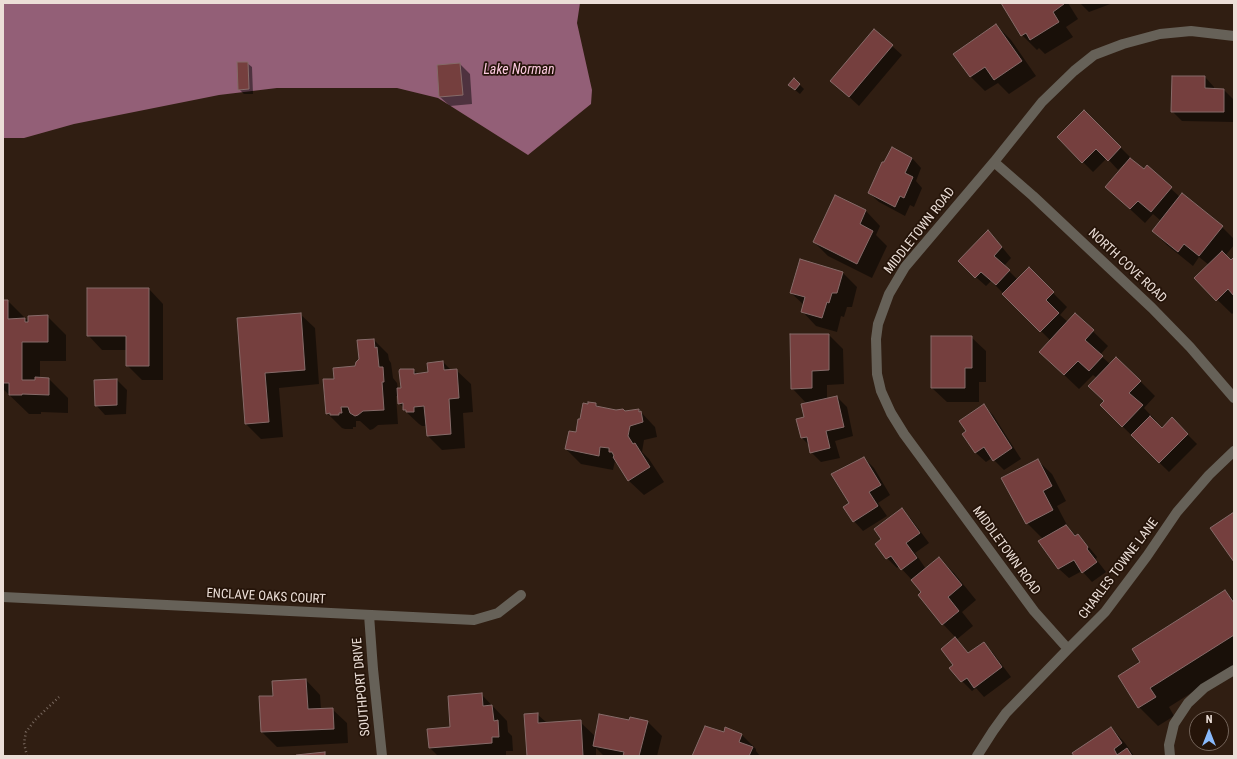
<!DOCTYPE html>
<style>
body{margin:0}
#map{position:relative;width:1237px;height:759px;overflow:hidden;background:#301e12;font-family:"Roboto Condensed",sans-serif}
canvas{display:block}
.frame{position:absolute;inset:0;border:4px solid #ebded7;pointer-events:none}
.north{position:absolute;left:1189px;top:711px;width:40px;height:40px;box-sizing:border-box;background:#251409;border:1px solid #74655b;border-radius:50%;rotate:0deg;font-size:11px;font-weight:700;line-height:16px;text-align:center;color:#ebded7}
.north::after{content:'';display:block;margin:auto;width:14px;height:18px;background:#89bafc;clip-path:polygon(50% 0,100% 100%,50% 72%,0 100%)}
</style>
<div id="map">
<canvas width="1237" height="759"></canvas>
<div class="frame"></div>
<div class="north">N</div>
</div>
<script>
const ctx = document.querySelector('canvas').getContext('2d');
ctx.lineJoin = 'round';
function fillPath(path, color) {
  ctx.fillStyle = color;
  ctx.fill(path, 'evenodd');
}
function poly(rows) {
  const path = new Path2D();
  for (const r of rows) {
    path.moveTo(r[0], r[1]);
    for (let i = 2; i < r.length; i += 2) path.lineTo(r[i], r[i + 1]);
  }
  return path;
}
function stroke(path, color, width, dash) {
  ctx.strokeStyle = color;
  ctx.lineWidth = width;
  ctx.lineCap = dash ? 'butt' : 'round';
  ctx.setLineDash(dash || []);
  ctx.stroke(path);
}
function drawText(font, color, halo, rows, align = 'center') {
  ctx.font = font + ' "Roboto Condensed",sans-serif';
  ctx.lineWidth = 3.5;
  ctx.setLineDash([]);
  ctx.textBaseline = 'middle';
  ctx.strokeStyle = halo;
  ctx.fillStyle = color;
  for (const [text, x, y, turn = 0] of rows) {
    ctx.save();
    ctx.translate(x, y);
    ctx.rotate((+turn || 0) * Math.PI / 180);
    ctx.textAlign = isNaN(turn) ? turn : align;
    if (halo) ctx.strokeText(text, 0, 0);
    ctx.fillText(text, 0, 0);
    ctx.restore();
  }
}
fillPath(poly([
 [3,3,580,3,577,23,592,90,591,104,528,155,438,98,397,88,277,88,219,95,74,124,24,138,3,138]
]), '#935f77');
fillPath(poly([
 [1002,3,1068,3,1078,19,1066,27,1073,37,1045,54,1039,48,1037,50,1022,35],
 [1080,3,1113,3,1089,12],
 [996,25,1011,40,1036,76,1009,94,998,83,985,91,971,77,955,54],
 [892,46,902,55,859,106,832,81],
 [247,63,252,67,253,94,244,94,239,89],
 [460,64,470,74,472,104,450,106,440,97],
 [1205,77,1214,87,1214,89,1224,90,1233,99,1233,122,1182,121,1172,111],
 [794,79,804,89,800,94,789,85],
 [1084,111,1130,157,1130,158,1144,170,1147,167,1180,197,1182,194,1222,227,1234,239,1234,245,1225,256,1231,261,1234,258,1234,312,1232,314,1195,278,1209,265,1199,257,1193,266,1167,245,1153,231,1161,221,1153,214,1145,223,1106,187,1125,165,1124,164,1118,170,1107,158,1093,172,1058,137],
 [912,158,921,168,916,181,922,188,914,207,910,205,905,216,879,202,869,193],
 [836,197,866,211,880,226,876,235,887,246,872,278,828,256,814,242],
 [997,241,1011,258,1004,266,1018,280,1029,269,1067,307,1060,315,1068,322,1075,314,1108,346,1100,355,1110,364,1140,381,1155,396,1144,408,1156,421,1155,422,1162,429,1172,419,1197,444,1169,472,1116,420,1105,402,1097,378,1093,375,1079,389,1040,352,1051,341,991,281,986,286,969,271],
 [843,273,857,287,852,307,847,307,844,317,841,316,837,332,816,326,802,311,804,305,791,293],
 [149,289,163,304,163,380,142,380,127,365,127,350,102,350,88,335],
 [3,301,8,301,29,322,47,316,66,335,66,361,40,361,40,379,49,379,68,398,68,413,41,412,41,414,29,414,3,389],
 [300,314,315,328,319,384,279,388,283,437,261,439,246,424,238,319],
 [829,335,843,349,844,384,827,385,827,399,837,397,847,407,853,436,835,441,840,458,821,462,811,452,810,446,802,438,807,404,792,388],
 [971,337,986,351,986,382,979,382,979,402,947,402,932,388],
 [374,340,388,354,389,360,391,363,393,378,397,383,398,389,402,389,413,370,418,374,429,373,443,362,451,370,456,370,471,384,473,412,463,413,465,448,442,450,428,436,427,426,422,426,419,424,404,410,404,408,399,403,399,396,396,396,398,424,378,425,373,429,370,430,360,421,356,421,356,427,353,427,353,429,345,429,342,428,327,413,335,380,356,366],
 [117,380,127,390,126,414,105,415,96,405,95,381],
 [596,404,599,407,616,411,619,409,625,412,639,410,653,425,655,427,657,437,644,440,642,452,649,459,664,482,644,495,629,481,616,461,615,461,613,470,581,464,566,449],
 [983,405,993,415,1021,459,1004,470,992,458,986,462,976,453,963,434,968,431],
 [864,458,874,468,890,495,878,503,887,516,863,531,854,521,851,504],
 [1037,460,1052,474,1066,501,1057,506,1067,525,1066,526,1088,546,1097,557,1096,559,1106,572,1092,582,1082,571,1069,578,1059,569,1039,542,1043,539,1027,523],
 [902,510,911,519,929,543,915,553,926,569,939,558,954,573,976,600,962,612,973,626,956,640,969,654,983,643,993,653,1011,677,984,697,976,688,972,691,962,681,955,665,942,649,956,638,943,624,922,592,912,580,899,566,897,568,887,558,883,539],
 [1225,591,1234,600,1234,666,1169,707,1174,716,1158,726,1139,707,1119,676,1142,662],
 [306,680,320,695,321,709,332,709,347,723,348,743,277,747,262,732,274,697],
 [481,694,507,721,508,732,512,736,513,751,506,751,506,756,438,756,430,748,451,728],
 [537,714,547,723,580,722,596,737,630,721,631,718,648,722,662,736,657,756,604,756,596,748,596,756,528,756],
 [726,728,742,735,756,749,756,751,760,756,693,756,724,733],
 [1111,728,1125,743,1134,756,1075,756]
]), '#0007');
const building = poly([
 [1001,3,1064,3,1064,4,1053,12,1059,22,1030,40,1026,33,1021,36,1001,3],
 [996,24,1022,61,994,80,985,67,970,77,953,54,996,24],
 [874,29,893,45,849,97,830,81,874,29],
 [237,62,248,62,249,89,238,90,237,62],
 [460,63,463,95,439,97,437,65,460,63],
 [1172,76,1205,76,1205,88,1224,89,1224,112,1171,112,1172,76],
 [794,78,800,84,795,90,788,85,794,78],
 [1084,110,1121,147,1108,161,1096,149,1082,163,1057,137,1084,110],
 [892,147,912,158,905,173,913,177,904,198,900,196,895,207,868,193,882,162,884,162,892,147],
 [1130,158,1144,169,1147,165,1172,187,1151,212,1138,201,1130,209,1105,187,1130,158],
 [1182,193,1223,226,1199,256,1184,244,1178,252,1152,231,1182,193],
 [835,195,866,210,860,224,873,231,857,264,813,242,835,195],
 [988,230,1002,247,994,256,1010,270,996,285,981,272,975,278,958,261,988,230],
 [1222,251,1231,260,1234,257,1234,296,1228,289,1216,301,1194,278,1222,251],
 [800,259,843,272,837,293,832,293,829,303,827,302,822,318,801,312,805,297,790,293,800,259],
 [1029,267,1054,292,1046,300,1059,313,1040,332,1002,294,1029,267],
 [87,288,149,288,149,366,126,366,126,336,87,336,87,288],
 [3,300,8,300,8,319,25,318,25,322,28,322,28,316,48,315,48,342,22,342,22,380,35,380,35,377,49,378,49,395,22,394,22,395,9,395,9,383,3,383,3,300],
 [301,313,305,370,265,373,269,422,245,424,237,318,301,313],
 [1075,313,1094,330,1085,340,1103,356,1089,371,1078,361,1064,375,1039,352,1075,313],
 [790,334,829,334,829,370,812,371,812,388,791,389,790,334],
 [931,336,972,336,972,368,965,368,965,388,931,388,931,336],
 [374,339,375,348,377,347,379,367,383,367,384,382,382,382,384,410,363,411,358,415,355,416,350,413,348,407,341,407,342,413,339,413,339,415,330,415,330,413,326,414,323,379,334,379,333,368,355,366,356,362,359,359,357,340,374,339],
 [1116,357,1141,381,1129,393,1143,405,1122,427,1100,405,1104,401,1088,386,1116,357],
 [443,361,444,370,457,369,459,398,449,399,451,434,427,436,424,406,414,407,414,412,406,412,406,410,403,410,403,403,398,404,397,388,401,388,399,371,400,369,414,369,414,374,428,372,427,363,443,361],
 [117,379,117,405,95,406,94,380,117,379],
 [837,396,844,427,826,431,830,448,810,453,807,437,801,438,796,419,804,417,801,404,837,396],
 [588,402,596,403,596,406,616,410,623,409,625,411,639,409,639,412,641,411,643,422,630,426,628,436,633,444,635,443,650,467,628,481,613,457,614,456,612,452,609,452,609,448,600,447,599,456,565,449,569,431,576,432,578,419,580,419,583,403,588,404,588,402],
 [984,404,1012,448,993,461,984,447,975,453,962,434,966,431,959,421,984,404],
 [1150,416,1162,428,1172,417,1188,434,1159,463,1131,435,1150,416],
 [864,457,881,485,869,492,878,506,853,522,843,507,849,503,831,474,864,457],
 [1038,459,1052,486,1043,491,1053,510,1026,524,1001,478,1038,459],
 [902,508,920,533,906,543,917,558,901,570,891,556,886,559,875,544,881,539,874,529,902,508],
 [1234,512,1234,562,1210,528,1234,512],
 [1066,525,1075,536,1078,534,1088,547,1087,549,1097,562,1082,573,1074,560,1058,569,1038,541,1066,525],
 [939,557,962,585,948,597,959,611,942,625,918,595,921,592,911,580,939,557],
 [1225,590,1234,603,1234,635,1150,688,1156,697,1138,708,1118,676,1140,662,1132,649,1225,590],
 [955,637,968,653,984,642,1002,667,974,688,967,678,961,682,949,668,953,665,941,649,955,637],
 [306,679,308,709,333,708,334,729,261,732,259,696,273,696,272,681,306,679],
 [482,693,483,706,492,705,494,721,498,720,499,737,492,737,492,743,429,748,427,729,450,727,448,696,482,693],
 [538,713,538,723,581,720,583,756,527,756,524,714,538,713],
 [599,714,629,720,630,717,648,721,639,756,623,756,624,752,593,746,599,714],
 [705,726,724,732,725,727,742,734,739,742,753,747,749,756,692,756,705,726],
 [1111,727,1122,743,1114,749,1117,755,1127,748,1132,756,1074,756,1072,753,1111,727],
 [325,752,325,756,296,756,296,755,325,752]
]);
fillPath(building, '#753f3e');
stroke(building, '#866b69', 1);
stroke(poly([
 [27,756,24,743,26,732,35,720,59,697]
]), '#79695f', 2.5, [1, 3]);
stroke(poly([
 [994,162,1033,196,1152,308,1190,347,1234,398],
 [3,597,474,620,498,613,521,595],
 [369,615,373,669,382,756],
 [1068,649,1034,611,904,434,891,413,881,391,877,374,876,339,878,324,889,294,905,267,994,162,1042,102,1074,71,1094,55,1123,44,1160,34,1191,31,1234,36],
 [977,756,993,731,1006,713,1068,649,1105,612,1147,556,1177,512,1209,475,1234,451],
 [1170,756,1169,745,1174,724,1188,703,1204,688,1234,670]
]), '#666158', 10);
drawText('13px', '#ebded7', '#251409', [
 ["MIDDLETOWN ROAD",920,231,-52],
 ["NORTH COVE ROAD",1127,266,43],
 ["MIDDLETOWN ROAD",1006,551,54],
 ["CHARLES TOWNE LANE",1119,569,-53],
 ["ENCLAVE OAKS COURT",266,597,3],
 ["SOUTHPORT DRIVE",362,687,-95]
]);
drawText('italic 14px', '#fccae0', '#251409', [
 ["Lake Norman",519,70]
]);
</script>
